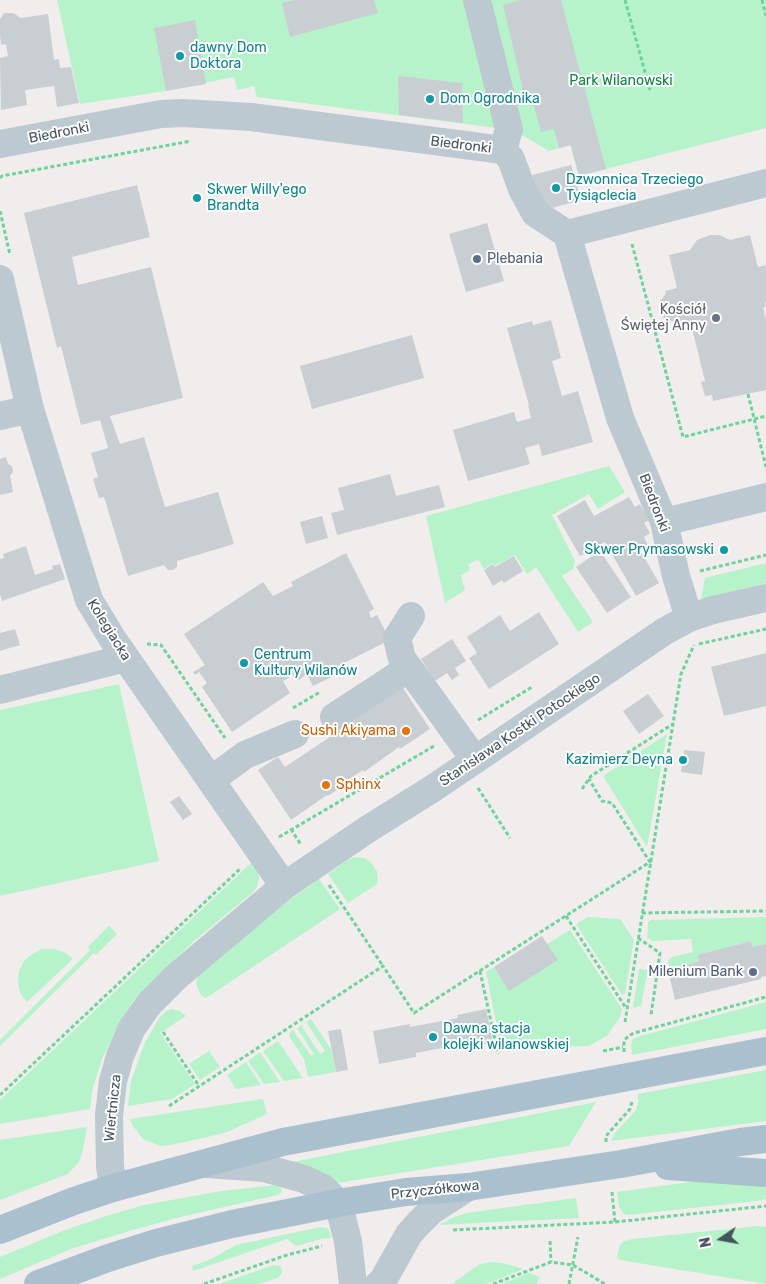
<!DOCTYPE html>
<meta charset="utf-8">
<style>
body{margin:0}
#map{position:relative;width:766px;height:1284px;overflow:hidden;background:#f1eded;font-family:Rubik,sans-serif}
canvas{display:block}
.north{position:absolute;left:696px;top:1214px;width:50px;height:50px;-webkit-text-stroke:4px #fff;paint-order:stroke;rotate:258deg;font-size:14px;font-weight:700;line-height:20px;text-align:center;color:#44535d}
.north::after{content:'';display:block;margin:auto;width:18px;height:22px;background:#44535d;clip-path:polygon(50% 0,100% 100%,50% 72%,0 100%)}
</style>
<div id="map">
<canvas width="766" height="1284"></canvas>
<div class="north">N</div>
</div>
<script>
const ctx = document.querySelector('canvas').getContext('2d');
ctx.lineJoin = 'round';
function fillPath(path, color) {
  ctx.fillStyle = color;
  ctx.fill(path, 'evenodd');
}
function poly(rows) {
  const path = new Path2D();
  for (const r of rows) {
    path.moveTo(r[0], r[1]);
    for (let i = 2; i < r.length; i += 2) path.lineTo(r[i], r[i + 1]);
  }
  return path;
}
function stroke(path, color, width, dash) {
  ctx.strokeStyle = color;
  ctx.lineWidth = width;
  ctx.lineCap = dash ? 'butt' : 'round';
  ctx.setLineDash(dash || []);
  ctx.stroke(path);
}
function drawText(font, color, halo, rows, align = 'center') {
  ctx.font = font + ' Rubik,sans-serif';
  ctx.lineWidth = 4;
  ctx.setLineDash([]);
  ctx.textBaseline = 'middle';
  ctx.strokeStyle = halo;
  ctx.fillStyle = color;
  for (const [text, x, y, turn = 0] of rows) {
    ctx.save();
    ctx.translate(x, y);
    ctx.rotate((+turn || 0) * Math.PI / 180);
    ctx.textAlign = isNaN(turn) ? turn : align;
    if (halo) ctx.strokeText(text, 0, 0);
    ctx.fillText(text, 0, 0);
    ctx.restore();
  }
}
fillPath(poly([
 [57,0,766,0,766,128,579,176,570,145,549,151,524,136,504,129,257,97,254,86,237,90,234,77,166,91,80,104],
 [609,466,625,492,598,509,589,494,552,515,575,561,573,569,562,576,593,622,578,632,536,567,527,574,515,555,495,566,493,563,484,569,478,559,468,565,470,570,461,575,465,590,445,603,426,516],
 [766,563,766,583,701,599,705,578],
 [119,684,159,861,0,896,0,710],
 [667,734,647,847,603,776],
 [356,857,364,858,370,861,377,871,378,881,377,884,348,903,328,874,349,859],
 [253,861,258,872,259,878,257,887,253,892,193,942,135,998,121,1020,102,1059,93,1088,90,1109,0,1124,0,1100],
 [319,879,340,909,206,998,201,995,196,984,198,974,268,916],
 [588,917,620,919,634,940,625,994,622,995,576,924],
 [766,917,766,944,753,947,751,941,697,955,699,961,669,969,668,961,672,957,693,952,691,939,652,941,647,937,648,922,651,920],
 [109,926,117,934,96,955,94,953,0,1046,0,1040,90,950,88,947],
 [570,930,622,1009,620,1017,607,1036,589,1046,513,1048,503,1045,500,1042,486,972,494,967,509,990,557,959,547,944],
 [42,949,54,949,64,952,73,959,27,1002,20,993,18,982,19,971,24,961,32,954],
 [639,969,648,970,641,1006,633,1008],
 [766,1002,766,1029,632,1055,631,1045,632,1040,637,1037],
 [172,1009,180,1011,186,1016,160,1033,195,1084,172,1099,128,1106,131,1081,145,1042,160,1017,166,1011],
 [311,1019,331,1049,336,1072,308,1077,304,1059,289,1036,290,1034,289,1033,293,1030,311,1056,314,1054,297,1028,301,1025,320,1054,325,1051,306,1022],
 [278,1041,303,1078,284,1081,263,1051],
 [209,1051,220,1067,200,1080,189,1064],
 [260,1052,280,1082,264,1084,248,1061],
 [246,1062,261,1085,236,1089,227,1075],
 [766,1070,766,1121,611,1141,614,1134,636,1110,638,1101,638,1094],
 [263,1099,267,1114,225,1133,171,1145,160,1146,143,1139,132,1125,130,1119],
 [596,1102,569,1146,337,1183,287,1163],
 [87,1127,83,1150,79,1162,68,1174,0,1200,0,1140],
 [698,1181,766,1186,766,1199,757,1201,628,1215,624,1214,619,1207,617,1192],
 [276,1185,281,1188,282,1192,278,1195,180,1217,126,1232,71,1249,0,1279,0,1257,65,1230,106,1216,144,1205,221,1191],
 [576,1198,579,1218,439,1225,452,1218,466,1213],
 [758,1226,766,1227,766,1284,620,1260,617,1257,620,1245,624,1241,632,1239],
 [320,1227,328,1228,332,1238,321,1239,296,1246,287,1239,193,1271,192,1266,209,1260,236,1245],
 [490,1262,502,1263,524,1269,486,1284,452,1284,478,1265],
 [274,1265,280,1266,282,1269,282,1273,278,1278,258,1284,219,1284],
 [529,1273,540,1277,537,1284,501,1284]
]), '#b7f3ca');
fillPath(poly([
 [294,0,374,0,378,13,290,37,282,3],
 [521,0,561,0,606,169,579,176,571,145,559,148,554,129,541,132,530,92,524,94,503,5],
 [4,13,13,13,21,18,48,14,54,60,59,59,60,68,71,67,79,103,57,107,54,86,25,90,27,105,1,110,0,58,8,56,6,44,1,45,0,35,0,19],
 [195,20,206,84,166,91,154,28],
 [398,76,462,83,463,123,399,115],
 [571,165,581,200,541,211,532,175],
 [137,185,150,237,72,257,78,285,151,267,183,398,110,416,120,444,144,437,165,507,218,492,234,544,177,561,177,567,173,570,168,570,164,565,128,576,104,497,99,498,93,479,98,477,91,453,108,448,100,420,81,425,61,346,57,348,24,213],
 [487,223,504,281,466,292,449,234],
 [710,235,719,235,730,240,750,235,758,267,766,265,766,302,765,302,766,307,763,307,766,320,766,390,713,401,712,395,705,396,701,382,705,381,691,324,688,325,687,321,674,325,673,322,666,318,664,319,660,300,662,299,666,293,665,291,677,288,669,255,690,250,697,240],
 [551,320,561,358,552,361,562,396,578,391,593,442,542,456,539,444,525,448,530,464,468,481,453,430,514,412,517,422,531,418,528,405,529,405,507,328,532,321,533,325],
 [412,335,424,378,312,409,300,366],
 [6,457,8,464,12,466,13,472,10,476,13,492,0,495,0,459],
 [390,474,396,496,439,485,445,507,337,535,331,513,344,510,338,488],
 [629,497,635,507,640,504,649,520,644,523,650,533,644,537,648,545,640,550,659,583,636,596,605,542,580,556,557,516,585,500,594,516],
 [322,516,328,538,306,544,300,522],
 [26,546,35,575,53,569,52,566,60,564,65,579,2,601,0,594,0,559,4,558,3,554],
 [600,551,631,597,607,613,576,567],
 [346,553,374,609,369,612,371,618,377,615,390,640,336,667,340,673,313,686,307,674,299,680,295,674,283,681,290,693,232,732,202,687,207,683,199,672,195,675,193,672,205,665,184,634,263,582,273,596,293,586,291,582],
 [514,556,523,571,504,583,502,580,493,586,484,570,493,564,495,567],
 [539,612,559,644,489,689,469,658,477,653,467,637,500,615,510,631],
 [15,629,20,645,0,651,0,633],
 [452,639,466,661,455,668,459,675,452,680,447,673,435,681,421,659],
 [766,653,766,706,724,716,711,667],
 [403,688,430,729,400,749,399,747,364,772,363,770,346,781,347,783,328,796,327,795,291,820,258,770,278,757,285,767],
 [648,694,664,716,639,734,623,711],
 [684,750,705,752,702,775,681,772],
 [179,796,192,814,183,820,170,802],
 [542,936,558,960,509,991,494,967],
 [751,941,753,947,766,944,766,976,761,977,761,979,675,1000,668,970,699,961,697,955],
 [486,1009,493,1043,463,1048,463,1044,416,1053,416,1057,379,1064,373,1031,410,1024,410,1027,458,1018,457,1015],
 [341,1029,348,1070,336,1072,328,1031]
]), '#c9ced3');
stroke(poly([
 [625,0,650,90],
 [762,0,766,16],
 [0,178,2,176,191,141],
 [0,211,10,255],
 [632,244,683,437,766,416],
 [748,394,766,467],
 [700,571,766,555],
 [147,644,161,645,225,738],
 [699,644,766,629],
 [293,708,320,692],
 [478,720,532,687],
 [478,788,510,838],
 [582,789,591,776,673,724],
 [291,829,301,845],
 [279,837,434,746],
 [329,885,383,966],
 [642,913,766,911],
 [566,916,626,1008],
 [638,938,660,953,651,1015],
 [480,971,498,1054],
 [625,1022,681,674,694,645],
 [163,1032,199,1086],
 [603,1051,623,1047],
 [624,1052,624,1041,628,1036,634,1033,766,997],
 [0,1095,240,869],
 [169,1106,383,966,414,1013,650,862,612,803,602,801,589,779],
 [606,1142,606,1136,630,1109,632,1102],
 [612,1192,615,1222],
 [453,1230,615,1222,766,1206],
 [550,1241,551,1262],
 [204,1284,287,1255,322,1246],
 [493,1284,551,1262,573,1265,605,1284],
 [569,1284,578,1237]
]), '#6cd49a', 3, [4, 2.5]);
stroke(poly([
 [477,0,509,129,503,150],
 [0,144,161,114,183,113,251,117,503,150,511,159,522,189,535,213,567,234,620,418,664,522,676,576,689,618],
 [567,234,766,183],
 [0,279,30,409,89,600,112,638,284,886],
 [0,416,30,409],
 [664,522,766,497],
 [409,668,402,659,397,638,411,616],
 [0,690,126,658],
 [334,717,409,668,475,760],
 [211,780,245,755,295,734],
 [207,1164,264,1168,304,1179,323,1188,338,1203,348,1241,353,1284],
 [113,1188,110,1166,109,1115,113,1081,120,1056,132,1028,149,1004,177,976,284,886,368,829,432,789,665,631,689,618,713,610,766,598],
 [379,1284,382,1282,409,1234,418,1224,431,1211,468,1187]
]), '#bcc9d1', 28);
stroke(poly([
 [668,1166,766,1173],
 [0,1230,74,1201,113,1188,283,1142,766,1051],
 [38,1284,108,1258,156,1243,232,1224,338,1203,406,1192,468,1187,621,1164,740,1142,766,1139]
]), '#aac0cf', 28);
for (const [x, y, r, color] of [
 [180,56,5,"#0f9aa8"],
 [430,99,5,"#0f9aa8"],
 [556,188,5,"#0f9aa8"],
 [197,198,5,"#0f9aa8"],
 [477,259,5,"#5c6f8a"],
 [716,318,5,"#6b7280"],
 [724,550,5,"#0f9aa8"],
 [244,663,5,"#0f9aa8"],
 [406,731,5,"#e8710a"],
 [683,760,5,"#0f9aa8"],
 [326,785,5,"#e8710a"],
 [753,972,5,"#5c6f8a"],
 [433,1037,5,"#0f9aa8"]
]) {
  const dot = new Path2D();
  dot.arc(x, y, r, 0, 2 * Math.PI);
  ctx.fillStyle = color;
  ctx.fill(dot);
  stroke(dot, '#fff', 2);
}
drawText('14px', '#0d838f', '#fff', [
 ["dawny Dom",190,48],
 ["Doktora",190,64],
 ["Dom Ogrodnika",440,99],
 ["Dzwonnica Trzeciego",566,180],
 ["Tysiąclecia",566,196],
 ["Skwer Willy'ego",207,190],
 ["Brandta",207,206],
 ["Skwer Prymasowski",714,550,"right"],
 ["Centrum",254,655],
 ["Kultury Wilanów",254,671],
 ["Kazimierz Deyna",673,760,"right"],
 ["Dawna stacja",443,1029],
 ["kolejki wilanowskiej",443,1045]
], 'left');
drawText('14px', '#0e8441', '#fff', [
 ["Park Wilanowski",621,81]
]);
drawText('14px', '#44535d', '#fff', [
 ["Biedronki",59,133,-11],
 ["Biedronki",461,145,7],
 ["Biedronki",654,503,69],
 ["Kolegiacka",109,630,58],
 ["Stanisława Kostki Potockiego",520,730,-34],
 ["Wiertnicza",113,1108,-84],
 ["Przyczółkowa",435,1190,-6]
]);
drawText('14px', '#4e5e75', '#fff', [
 ["Plebania",487,259],
 ["Milenium Bank",743,972,"right"]
], 'left');
drawText('14px', '#5b616d', '#fff', [
 ["Kościół",706,310],
 ["Świętej Anny",706,326]
], 'right');
drawText('14px', '#c56008', '#fff', [
 ["Sushi Akiyama",396,731],
 ["Sphinx",336,785,"left"]
], 'right');
</script>
